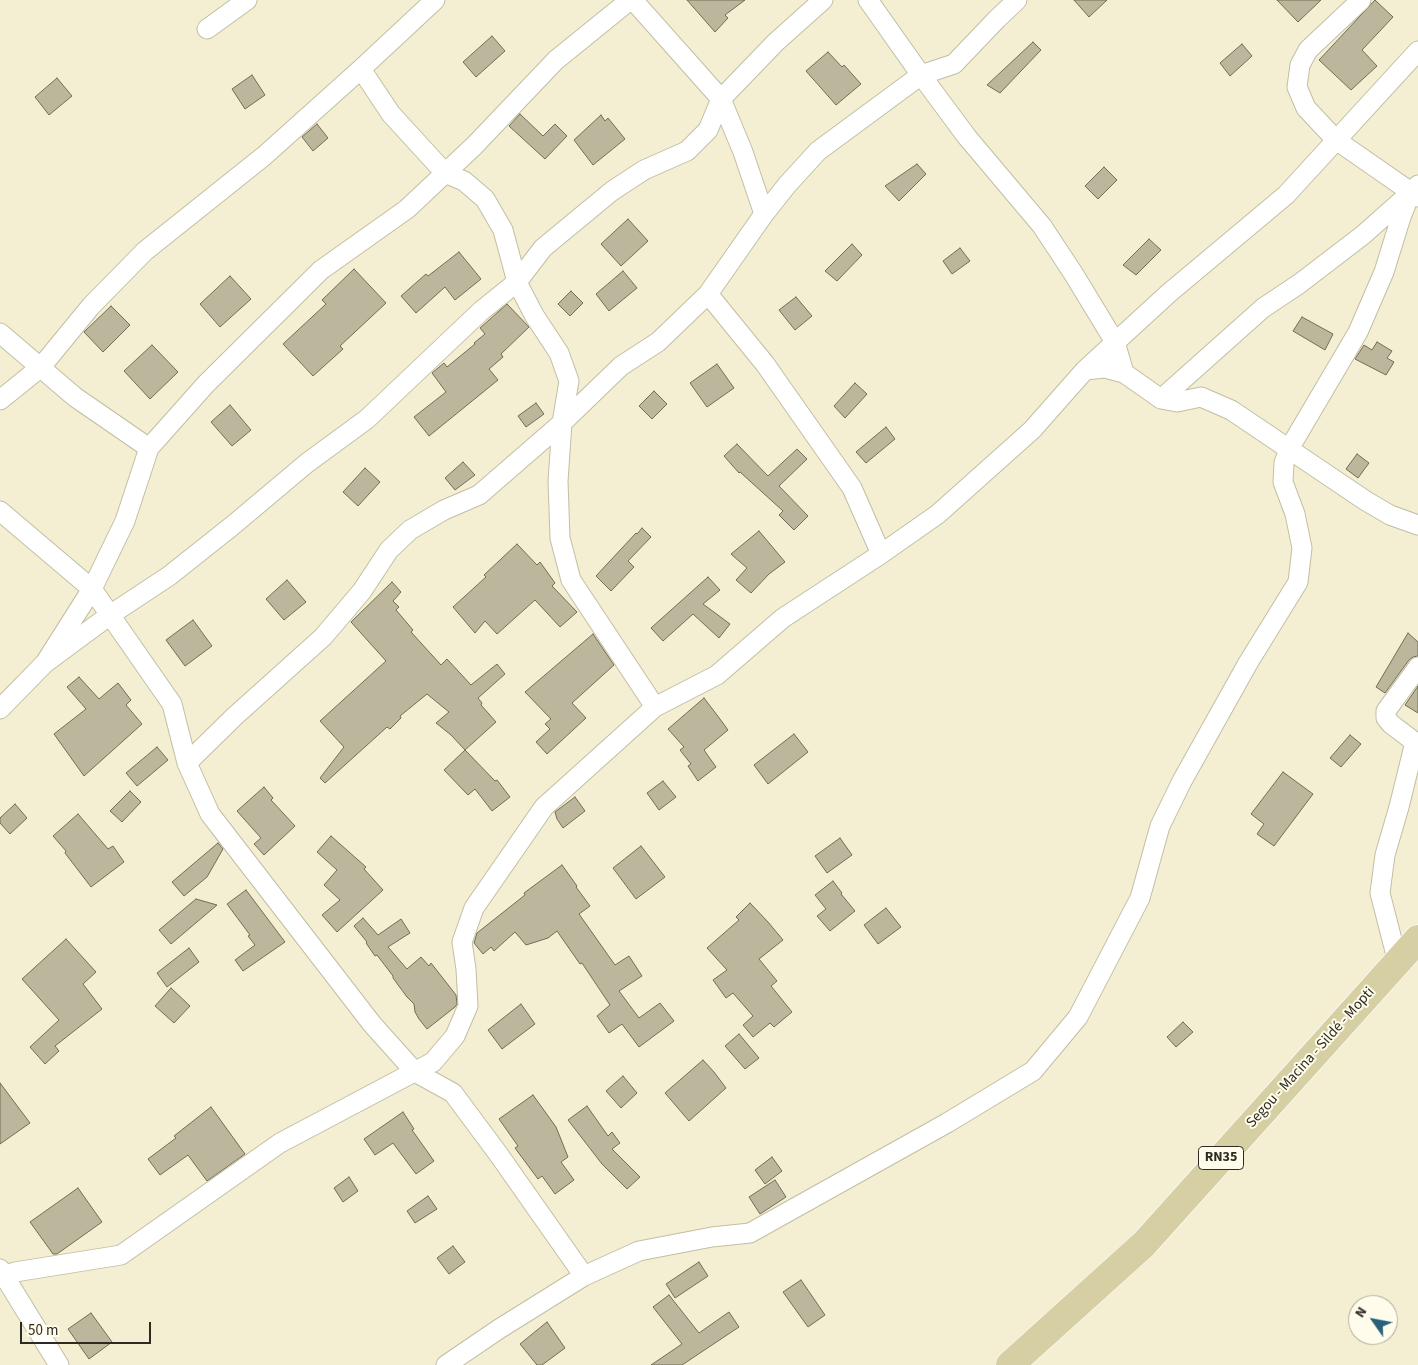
<!DOCTYPE html>
<meta charset="utf-8">
<style>
body{margin:0}
#map{position:relative;width:1418px;height:1365px;overflow:hidden;background:#f4efd3;font-family:"Source Sans 3",sans-serif}
canvas{display:block}
.north{position:absolute;left:1348px;top:1295px;width:50px;height:50px;box-sizing:border-box;background:#fffceb;border:1px solid #aba89a;border-radius:50%;rotate:303deg;font-size:14px;font-weight:700;line-height:20px;text-align:center;color:#2d2b21}
.north::after{content:'';display:block;margin:auto;width:18px;height:22px;background:#27617a;clip-path:polygon(50% 0,100% 100%,50% 72%,0 100%)}
.scale{position:absolute;left:20px;top:1322px;width:131px;height:22px;box-sizing:border-box;border:2px solid #2d2b21;border-top:0;padding-left:6px;font-size:15px;line-height:18px;white-space:nowrap;color:#2d2b21;-webkit-text-stroke:4px #fffceb;paint-order:stroke}
</style>
<div id="map">
<canvas width="1418" height="1365"></canvas>
<div class="north">N</div>
<div class="scale">50 m</div>
</div>
<script>
const ctx = document.querySelector('canvas').getContext('2d');
ctx.lineJoin = 'round';
function fillPath(path, color) {
  ctx.fillStyle = color;
  ctx.fill(path, 'evenodd');
}
function poly(rows) {
  const path = new Path2D();
  for (const r of rows) {
    path.moveTo(r[0], r[1]);
    for (let i = 2; i < r.length; i += 2) path.lineTo(r[i], r[i + 1]);
  }
  return path;
}
function stroke(path, color, width, dash) {
  ctx.strokeStyle = color;
  ctx.lineWidth = width;
  ctx.lineCap = dash ? 'butt' : 'round';
  ctx.setLineDash(dash || []);
  ctx.stroke(path);
}
function drawText(font, color, halo, rows, align = 'center') {
  ctx.font = font + ' "Source Sans 3",sans-serif';
  ctx.lineWidth = 4;
  ctx.setLineDash([]);
  ctx.textBaseline = 'middle';
  ctx.strokeStyle = halo;
  ctx.fillStyle = color;
  for (const [text, x, y, turn = 0] of rows) {
    ctx.save();
    ctx.translate(x, y);
    ctx.rotate((+turn || 0) * Math.PI / 180);
    ctx.textAlign = isNaN(turn) ? turn : align;
    if (halo) ctx.strokeText(text, 0, 0);
    ctx.fillText(text, 0, 0);
    ctx.restore();
  }
}
const building = poly([
 [687,0,745,0,725,15,728,18,715,32,687,0],
 [1074,0,1107,0,1089,17,1074,0],
 [1277,0,1321,0,1298,22,1277,0],
 [1375,0,1393,17,1362,50,1377,66,1351,90,1319,60,1375,0],
 [492,36,505,51,476,77,463,62,492,36],
 [1033,42,1041,50,1000,93,987,85,1033,42],
 [1242,44,1252,56,1230,76,1220,63,1242,44],
 [828,52,842,67,844,65,861,84,836,105,806,71,828,52],
 [252,75,265,95,245,109,232,89,252,75],
 [57,78,72,96,49,115,35,97,57,78],
 [520,114,543,136,555,124,567,136,545,159,509,126,520,114],
 [601,115,605,121,608,118,625,139,593,165,574,140,601,115],
 [317,124,328,138,313,151,302,137,317,124],
 [917,164,926,174,899,201,885,186,917,164],
 [1104,167,1117,180,1098,199,1085,186,1104,167],
 [628,219,648,241,621,266,601,244,628,219],
 [1149,239,1161,250,1136,275,1123,265,1149,239],
 [852,244,862,255,837,281,825,271,852,244],
 [960,248,970,261,952,274,943,261,960,248],
 [459,252,481,279,455,300,445,287,416,313,401,296,426,274,428,276,459,252],
 [354,269,386,303,340,346,343,349,313,376,283,344,326,304,322,300,354,269],
 [623,271,637,288,609,311,596,294,623,271],
 [230,276,251,299,220,327,200,304,230,276],
 [571,291,583,303,570,316,558,304,571,291],
 [796,297,812,316,795,330,779,310,796,297],
 [507,304,529,327,501,354,503,357,489,369,498,380,429,436,414,417,446,392,432,373,444,363,447,367,475,344,474,343,485,334,480,328,507,304],
 [111,306,130,325,103,352,84,332,111,306],
 [1302,317,1333,334,1325,350,1293,331,1302,317],
 [1377,342,1392,351,1387,358,1394,362,1386,375,1355,359,1364,345,1372,350,1377,342],
 [152,345,178,372,150,399,124,371,152,345],
 [717,364,734,388,707,407,690,383,717,364],
 [855,383,867,394,845,418,834,406,855,383],
 [654,391,667,404,652,419,639,406,654,391],
 [536,403,544,414,526,427,518,416,536,403],
 [230,405,251,430,232,446,211,422,230,405],
 [886,427,895,439,866,463,856,452,886,427],
 [737,444,768,476,797,449,807,459,779,486,808,516,794,530,779,515,783,511,740,472,739,473,724,456,737,444],
 [1357,454,1369,463,1358,478,1346,469,1357,454],
 [463,462,475,475,455,490,445,478,463,462],
 [365,468,380,482,358,506,343,492,365,468],
 [642,528,651,537,628,561,634,567,611,591,596,576,636,533,637,534,642,528],
 [759,531,785,562,769,574,751,593,736,580,747,568,731,554,759,531],
 [517,544,537,565,540,562,555,583,552,586,577,612,560,627,535,600,497,634,485,621,475,633,453,607,486,577,484,575,517,544],
 [708,577,720,590,703,604,730,624,719,638,693,614,663,641,651,628,708,577],
 [287,580,306,602,284,620,266,599,287,580],
 [392,582,401,592,393,601,399,607,396,610,413,630,411,632,441,665,447,659,471,685,497,664,505,674,478,698,482,703,481,705,496,722,465,750,451,735,436,723,449,712,427,694,400,716,401,718,390,729,387,727,325,783,320,778,344,747,320,721,386,661,351,622,392,582],
 [193,620,212,646,185,666,166,640,193,620],
 [1408,633,1418,642,1418,656,1413,657,1409,660,1385,693,1376,687,1408,633],
 [593,634,614,665,572,703,586,718,547,754,536,742,550,729,545,724,551,719,525,692,593,634],
 [79,677,99,699,118,683,131,700,126,705,142,724,84,776,54,734,86,709,67,687,79,677],
 [1418,686,1418,713,1405,705,1418,686],
 [704,698,717,715,728,730,704,750,716,767,698,781,688,766,691,764,680,750,684,747,668,729,704,698],
 [794,734,808,752,768,784,754,765,794,734],
 [1350,735,1361,744,1341,767,1330,758,1350,735],
 [157,747,168,760,137,786,126,773,157,747],
 [465,750,495,781,497,780,510,797,492,811,475,789,468,795,444,770,465,750],
 [1283,772,1313,794,1274,846,1257,834,1264,824,1251,814,1283,772],
 [663,781,676,797,659,810,647,793,663,781],
 [264,787,273,798,271,800,295,826,264,855,254,844,261,838,237,811,264,787],
 [130,791,141,802,122,822,110,811,130,791],
 [575,797,585,811,563,828,557,819,555,812,575,797],
 [15,804,27,818,10,834,0,823,0,818,15,804],
 [78,814,108,849,113,846,124,862,91,887,65,853,66,851,53,836,78,814],
 [331,836,366,867,364,869,383,890,337,932,322,915,340,900,324,885,337,870,317,852,331,836],
 [840,838,852,855,827,873,815,856,840,838],
 [218,843,223,849,207,877,184,896,172,882,218,843],
 [641,846,665,877,636,899,613,868,641,846],
 [562,865,577,886,576,887,590,906,579,914,615,965,629,956,642,976,619,991,639,1018,660,1003,674,1021,639,1047,622,1024,609,1033,597,1016,610,1005,582,963,580,964,557,931,548,938,526,945,515,932,494,951,491,947,483,954,474,943,477,933,525,895,524,893,562,865],
 [833,881,842,893,841,894,855,911,830,931,817,916,826,909,815,895,833,881],
 [246,890,285,942,243,971,235,960,255,945,248,936,250,935,227,904,246,890],
 [196,899,217,905,171,944,159,930,196,899],
 [750,903,768,922,783,940,759,959,777,981,771,986,792,1012,774,1027,770,1023,753,1037,743,1025,753,1016,733,993,726,998,713,980,727,970,707,948,739,920,736,917,750,903],
 [886,908,901,927,878,944,864,925,886,908],
 [363,918,378,935,401,919,410,933,388,947,407,969,421,957,429,966,431,963,456,995,457,1004,455,1007,427,1029,419,1019,415,1012,414,1004,407,997,393,978,393,976,377,955,375,956,366,943,367,942,354,926,363,918],
 [66,939,96,972,83,984,102,1009,55,1046,59,1051,45,1064,30,1047,59,1020,22,979,66,939],
 [189,948,199,962,167,987,157,973,189,948],
 [171,988,190,1006,174,1023,155,1006,171,988],
 [521,1004,535,1024,502,1049,488,1030,521,1004],
 [1183,1022,1193,1032,1176,1047,1167,1037,1183,1022],
 [739,1034,759,1058,745,1069,725,1046,739,1034],
 [703,1060,714,1072,726,1088,689,1121,665,1093,703,1060],
 [623,1076,637,1093,621,1108,606,1091,623,1076],
 [0,1083,30,1123,0,1144,0,1083],
 [533,1095,556,1127,568,1157,561,1162,574,1180,555,1194,542,1176,538,1179,515,1148,518,1146,499,1119,533,1095],
 [587,1106,608,1136,612,1132,620,1143,612,1149,640,1177,627,1189,602,1164,568,1120,587,1106],
 [211,1107,245,1154,207,1181,188,1155,160,1175,148,1159,176,1138,174,1136,211,1107],
 [403,1112,414,1129,412,1130,434,1161,416,1174,393,1143,375,1155,364,1139,403,1112],
 [772,1157,782,1171,765,1184,755,1170,772,1157],
 [349,1177,358,1191,343,1202,334,1188,349,1177],
 [775,1180,786,1197,760,1214,749,1197,775,1180],
 [78,1188,102,1222,57,1254,53,1254,30,1222,78,1188],
 [428,1196,437,1209,415,1223,407,1211,428,1196],
 [453,1246,465,1262,449,1274,437,1258,453,1246],
 [699,1262,708,1276,675,1298,666,1284,699,1262],
 [801,1280,825,1315,808,1327,783,1292,801,1280],
 [669,1295,699,1333,729,1312,739,1327,682,1365,651,1365,682,1344,653,1307,669,1295],
 [91,1313,112,1342,89,1359,68,1329,91,1313],
 [547,1322,565,1348,542,1365,537,1365,520,1344,547,1322]
]);
fillPath(building, '#bcb79c');
stroke(building, '#716d54', 1);
const minor = poly([
 [633,0,721,99,743,152,764,214],
 [868,0,921,75,967,137,1042,226,1073,273,1115,342,1124,373],
 [1361,0,1308,50,1300,65,1297,87,1306,108,1336,140,1418,197],
 [207,29,247,0],
 [361,69,391,114,445,173,464,181,485,199,503,230,517,282,534,315,559,353,569,381,562,423,558,481,560,538,571,580,655,707],
 [708,294,765,364,852,488,881,554],
 [0,333,75,397,149,448],
 [1085,370,1105,368,1124,373,1161,399,1177,402,1201,397,1231,410,1366,501,1390,515,1418,525],
 [1161,399,1263,308,1299,284,1363,235,1408,195],
 [0,400,41,367,91,306,145,251,264,156,361,69,435,0],
 [0,511,92,589,172,704,187,763,210,814,372,1024,415,1072,453,1093,499,1155,584,1276],
 [45,663,110,615,169,576,232,526,307,463,367,419,481,311,517,282,543,248,612,191,644,170,687,151,708,130,721,99,776,42,823,0],
 [0,709,45,663,92,589,125,521,149,448,206,384,321,270,407,209,474,146,556,60,630,0],
 [187,763,235,716,323,637,362,591,389,550,410,530,444,510,479,495,562,423,621,366,658,342,708,294,764,214,787,185,818,151,921,75,954,64,997,19,1017,0],
 [1398,963,1380,893,1385,855,1399,807,1414,746,1412,740,1391,724,1386,718,1386,711,1418,667],
 [0,1269,59,1365],
 [0,1277,15,1272,121,1255,280,1143,433,1062,455,1036,468,1006,466,969,462,942,474,908,544,807,655,707,717,675,783,618,881,554,938,514,1032,430,1085,370,1169,293,1286,195,1418,51],
 [446,1365,499,1329,584,1276,639,1251,712,1237,750,1233,947,1123,1033,1071,1078,1017,1140,898,1160,826,1182,781,1248,663,1298,582,1302,548,1295,514,1283,482,1284,463,1289,449,1358,332,1384,272,1401,217,1411,192,1418,185]
]);
const primary = poly([
 [1010,1365,1144,1244,1418,939]
]);
stroke(minor, '#c2bea3', 21);
stroke(primary, '#fff', 29);
stroke(minor, '#fff', 19);
stroke(primary, '#d7cfa4', 28);
for (const [x, y, w] of [
 [1221,1158,45]
]) {
  const box = new Path2D();
  box.roundRect(x - w / 2, y - 11.5, w, 23, 4);
  ctx.fillStyle = '#fffceb';
  ctx.fill(box);
  stroke(box, '#2d2b21', 1);
}
drawText('bold 14px', '#2d2b21', null, [
 ["RN35",1221,1158]
]);
drawText('15px', '#2d2b21', '#fffceb', [
 ["Segou - Macina - Sildé - Mopti",1311,1058,-48]
]);
</script>
